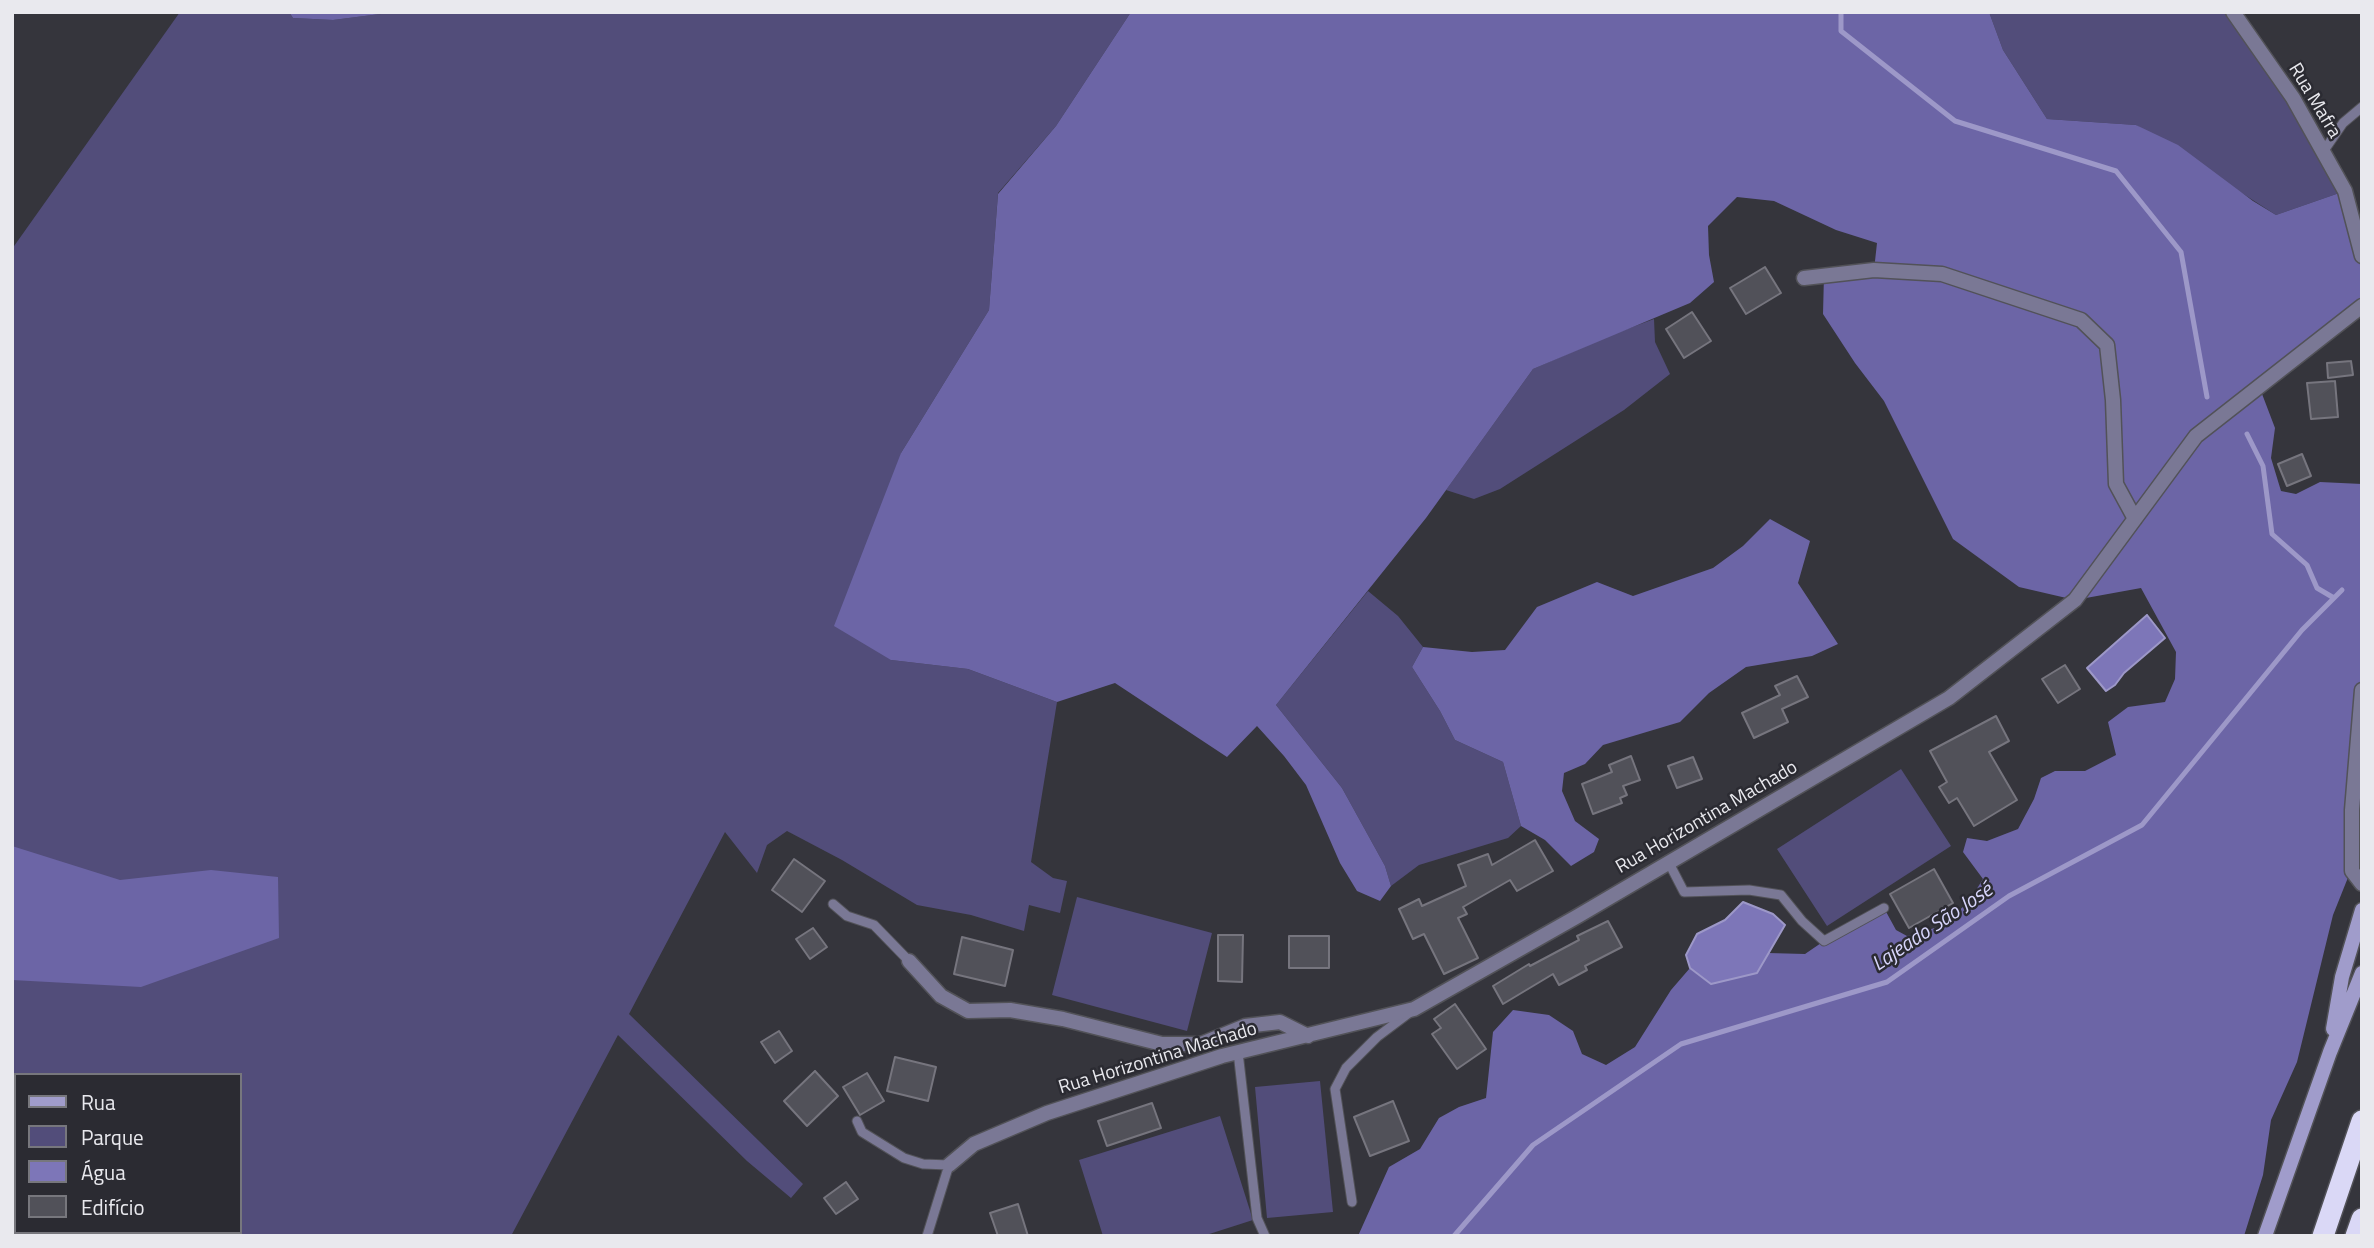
<!DOCTYPE html>
<meta charset="utf-8">
<style>
body{margin:0}
#map{position:relative;width:2374px;height:1248px;overflow:hidden;background:#35353c;font-family:"Titillium Web",sans-serif}
canvas{display:block}
.frame{position:absolute;inset:0;border:14px solid #e9e9ee;pointer-events:none}
.legend{position:absolute;left:14px;top:1073px;width:228px;height:161px;box-sizing:border-box;background:#2b2b32;border:2px solid #77777d;margin:0;padding:9px 12px;list-style:none;font-size:21px;color:#e9e9ee}
.legend li{display:flex;align-items:center;gap:14px;height:35px}
.legend b{width:35px;border:2px solid #77777d}
</style>
<div id="map">
<canvas width="2374" height="1248"></canvas>
<div class="frame"></div>
<ul class="legend">
<li><b style="height:9px;background:#a09ccb"></b>Rua</li>
<li><b style="height:19px;background:#524d7a"></b>Parque</li>
<li><b style="height:19px;background:#7d76b8"></b>Água</li>
<li><b style="height:19px;background:#515159"></b>Edifício</li>
</ul>
</div>
<script>
const ctx = document.querySelector('canvas').getContext('2d');
ctx.lineJoin = 'round';
function fillPath(path, color) {
  ctx.fillStyle = color;
  ctx.fill(path, 'evenodd');
}
function poly(rows) {
  const path = new Path2D();
  for (const r of rows) {
    path.moveTo(r[0], r[1]);
    for (let i = 2; i < r.length; i += 2) path.lineTo(r[i], r[i + 1]);
  }
  return path;
}
function stroke(path, color, width, dash) {
  ctx.strokeStyle = color;
  ctx.lineWidth = width;
  ctx.lineCap = dash ? 'butt' : 'round';
  ctx.setLineDash(dash || []);
  ctx.stroke(path);
}
function drawText(font, color, halo, rows, align = 'center') {
  ctx.font = font + ' "Titillium Web",sans-serif';
  ctx.lineWidth = 5;
  ctx.setLineDash([]);
  ctx.textBaseline = 'middle';
  ctx.strokeStyle = halo;
  ctx.fillStyle = color;
  for (const [text, x, y, turn = 0] of rows) {
    ctx.save();
    ctx.translate(x, y);
    ctx.rotate((+turn || 0) * Math.PI / 180);
    ctx.textAlign = isNaN(turn) ? turn : align;
    if (halo) ctx.strokeText(text, 0, 0);
    ctx.fillText(text, 0, 0);
    ctx.restore();
  }
}
fillPath(poly([
 [180,12,289,12,293,18,333,20,396,12,496,12,501,14,514,12,1131,12,1056,126,998,193,989,310,901,453,891,660,968,669,1057,702,1031,862,1053,878,1067,881,1060,913,1029,905,1024,931,971,915,917,905,842,860,787,831,767,845,757,873,725,832,629,1014,803,1184,791,1198,747,1161,618,1035,511,1236,12,1236,12,249],
 [16,1075,240,1075,240,1232,16,1232],
 [1989,12,2233,12,2345,191,2276,215,2136,125,2047,119,2003,50],
 [1654,319,1655,342,1670,374,1624,410,1500,489,1474,499,1446,490,1533,369,1611,335],
 [1368,591,1398,616,1423,647,1412,667,1440,711,1455,740,1503,762,1521,826,1508,838,1419,865,1391,886,1385,866,1342,788,1276,705],
 [1901,769,1951,846,1827,926,1777,849],
 [1077,897,1212,933,1187,1031,1052,995],
 [1320,1081,1333,1212,1267,1218,1255,1087],
 [1220,1116,1253,1220,1203,1236,1103,1236,1079,1160]
]), '#524d7a');
fillPath(poly([
 [289,12,396,12,333,20,293,18],
 [1131,12,1989,12,2003,50,2047,119,2136,125,2178,145,2253,201,2276,215,2345,191,2362,256,2362,306,2259,386,2275,428,2271,458,2281,491,2296,494,2320,482,2362,484,2362,688,2351,870,2333,915,2297,1062,2271,1120,2263,1175,2244,1236,1358,1236,1389,1167,1420,1149,1439,1118,1459,1107,1486,1098,1493,1032,1513,1010,1549,1015,1573,1031,1582,1054,1606,1065,1635,1047,1671,990,1690,968,1711,984,1757,973,1768,953,1805,954,1824,941,1884,908,1896,930,1907,936,1938,927,1968,903,1983,879,1963,852,1967,838,1987,841,2018,829,2034,799,2041,778,2055,771,2085,771,2116,755,2108,722,2128,707,2165,702,2175,679,2176,652,2141,588,2075,600,2019,587,1953,539,1884,401,1855,363,1823,314,1824,275,1874,270,1877,243,1836,230,1774,201,1737,197,1708,226,1709,255,1714,282,1690,303,1533,369,1426,518,1276,705,1342,788,1385,866,1391,886,1380,901,1357,891,1340,863,1306,785,1284,756,1257,726,1227,757,1115,683,1057,702,968,669,891,660,834,626,901,453,989,310,998,194,1056,126],
 [1770,519,1810,541,1798,583,1838,644,1812,656,1746,667,1709,693,1680,722,1603,745,1585,764,1564,773,1562,791,1575,821,1599,839,1594,852,1571,866,1545,840,1521,826,1503,762,1455,740,1440,711,1412,667,1423,647,1472,652,1505,650,1537,607,1597,582,1633,596,1713,568,1743,546],
 [12,846,120,880,211,870,278,877,279,938,141,987,12,980]
]), '#6c65a6');
const water = poly([
 [2147,615,2165,638,2124,673,2115,685,2106,691,2087,668,2147,615],
 [1743,902,1773,914,1785,925,1757,973,1711,984,1690,968,1686,955,1697,934,1725,920,1743,902]
]);
fillPath(water, '#7d76b8');
stroke(water, '#9d98c8', 2);
stroke(poly([
 [1841,12,1841,31,1955,121,2116,171,2181,252,2207,397],
 [2247,434,2263,466,2272,534,2307,565,2317,588,2334,598],
 [1454,1236,1533,1145,1681,1044,1887,982,2009,896,2142,825,2302,630,2342,590]
]), '#9d98c8', 5);
const building = poly([
 [1765,267,1781,293,1746,314,1730,288,1765,267],
 [1692,312,1711,341,1684,358,1666,329,1692,312],
 [2351,361,2353,375,2328,378,2327,363,2351,361],
 [2335,381,2338,417,2311,419,2307,383,2335,381],
 [2302,454,2311,476,2287,486,2278,464,2302,454],
 [2065,665,2080,689,2058,703,2042,679,2065,665],
 [1797,676,1808,697,1782,709,1788,722,1754,738,1742,713,1780,695,1775,686,1797,676],
 [1996,716,2009,741,1989,752,2017,800,1974,826,1957,798,1949,803,1939,787,1947,782,1930,751,1996,716],
 [1631,756,1640,780,1623,786,1627,795,1620,798,1622,803,1593,814,1582,784,1612,772,1609,765,1631,756],
 [1693,757,1702,779,1677,788,1668,766,1693,757],
 [1535,840,1553,871,1517,891,1510,880,1463,907,1467,914,1458,918,1478,958,1444,974,1424,934,1413,939,1399,909,1419,899,1422,906,1466,886,1458,865,1488,854,1492,865,1535,840],
 [794,859,825,881,802,912,772,890,794,859],
 [1934,869,1953,903,1909,928,1890,894,1934,869],
 [1608,921,1622,947,1585,966,1587,970,1559,985,1553,974,1503,1004,1493,986,1529,964,1530,966,1579,940,1577,936,1608,921],
 [813,928,827,947,810,959,796,939,813,928],
 [1218,935,1243,935,1242,982,1218,981,1218,935],
 [1289,936,1329,936,1329,968,1289,968,1289,936],
 [962,937,1013,950,1005,986,954,974,962,937],
 [1455,1004,1486,1049,1457,1069,1432,1034,1441,1028,1434,1019,1455,1004],
 [779,1031,792,1051,775,1063,761,1042,779,1031],
 [895,1057,936,1067,928,1101,887,1091,895,1057],
 [815,1071,838,1096,807,1126,784,1101,815,1071],
 [867,1073,884,1101,860,1115,843,1087,867,1073],
 [1393,1101,1409,1141,1370,1156,1354,1117,1393,1101],
 [1152,1103,1161,1128,1107,1146,1098,1121,1152,1103],
 [846,1182,858,1199,836,1214,824,1198,846,1182],
 [1018,1204,1028,1236,998,1236,990,1213,1018,1204]
]);
fillPath(building, '#515159');
stroke(building, '#76757e', 2);
const lane = poly([
 [2323,152,2343,123,2362,107],
 [1669,863,1684,892,1749,890,1781,895,1802,921,1824,941,1884,908],
 [833,904,847,916,874,925,909,961],
 [1238,1052,1257,1218,1265,1236],
 [857,1121,862,1132,904,1158,923,1164,949,1165,927,1236],
 [1352,1202,1335,1089,1346,1068,1377,1037,1409,1013]
]);
const street = poly([
 [2233,12,2293,98,2345,191,2362,256],
 [1804,278,1874,270,1942,274,2081,320,2107,345,2113,400,2116,484,2135,519],
 [2362,690,2352,810,2352,871,2362,884],
 [909,961,941,996,968,1011,1010,1010,1063,1019,1162,1044,1201,1044,1245,1026,1280,1022,1308,1036],
 [949,1165,974,1144,1047,1113,1222,1056,1414,1009,1578,916,1949,698,2075,600,2196,436,2362,306]
]);
const secondary = poly([
 [2333,1029,2342,977,2362,910],
 [2265,1236,2330,1052,2362,973]
]);
const highway = poly([
 [2323,1236,2362,1121],
 [2356,1236,2362,1219]
]);
stroke(lane, '#525258', 11);
stroke(street, '#525258', 17);
stroke(secondary, '#525258', 17);
stroke(highway, '#525258', 24);
stroke(lane, '#7a7895', 9);
stroke(street, '#7a7895', 14);
stroke(secondary, '#a09ccb', 14);
stroke(highway, '#dad8f6', 21);
drawText('19px', '#e9e9ee', '#2b2b32', [
 ["Rua Mafra",2314,101,59],
 ["Rua Horizontina Machado",1707,818,-30],
 ["Rua Horizontina Machado",1158,1059,-17]
]);
drawText('italic 21px', '#d7d5fb', '#2b2b32', [
 ["Lajeado São José",1933,928,-34]
]);
</script>
